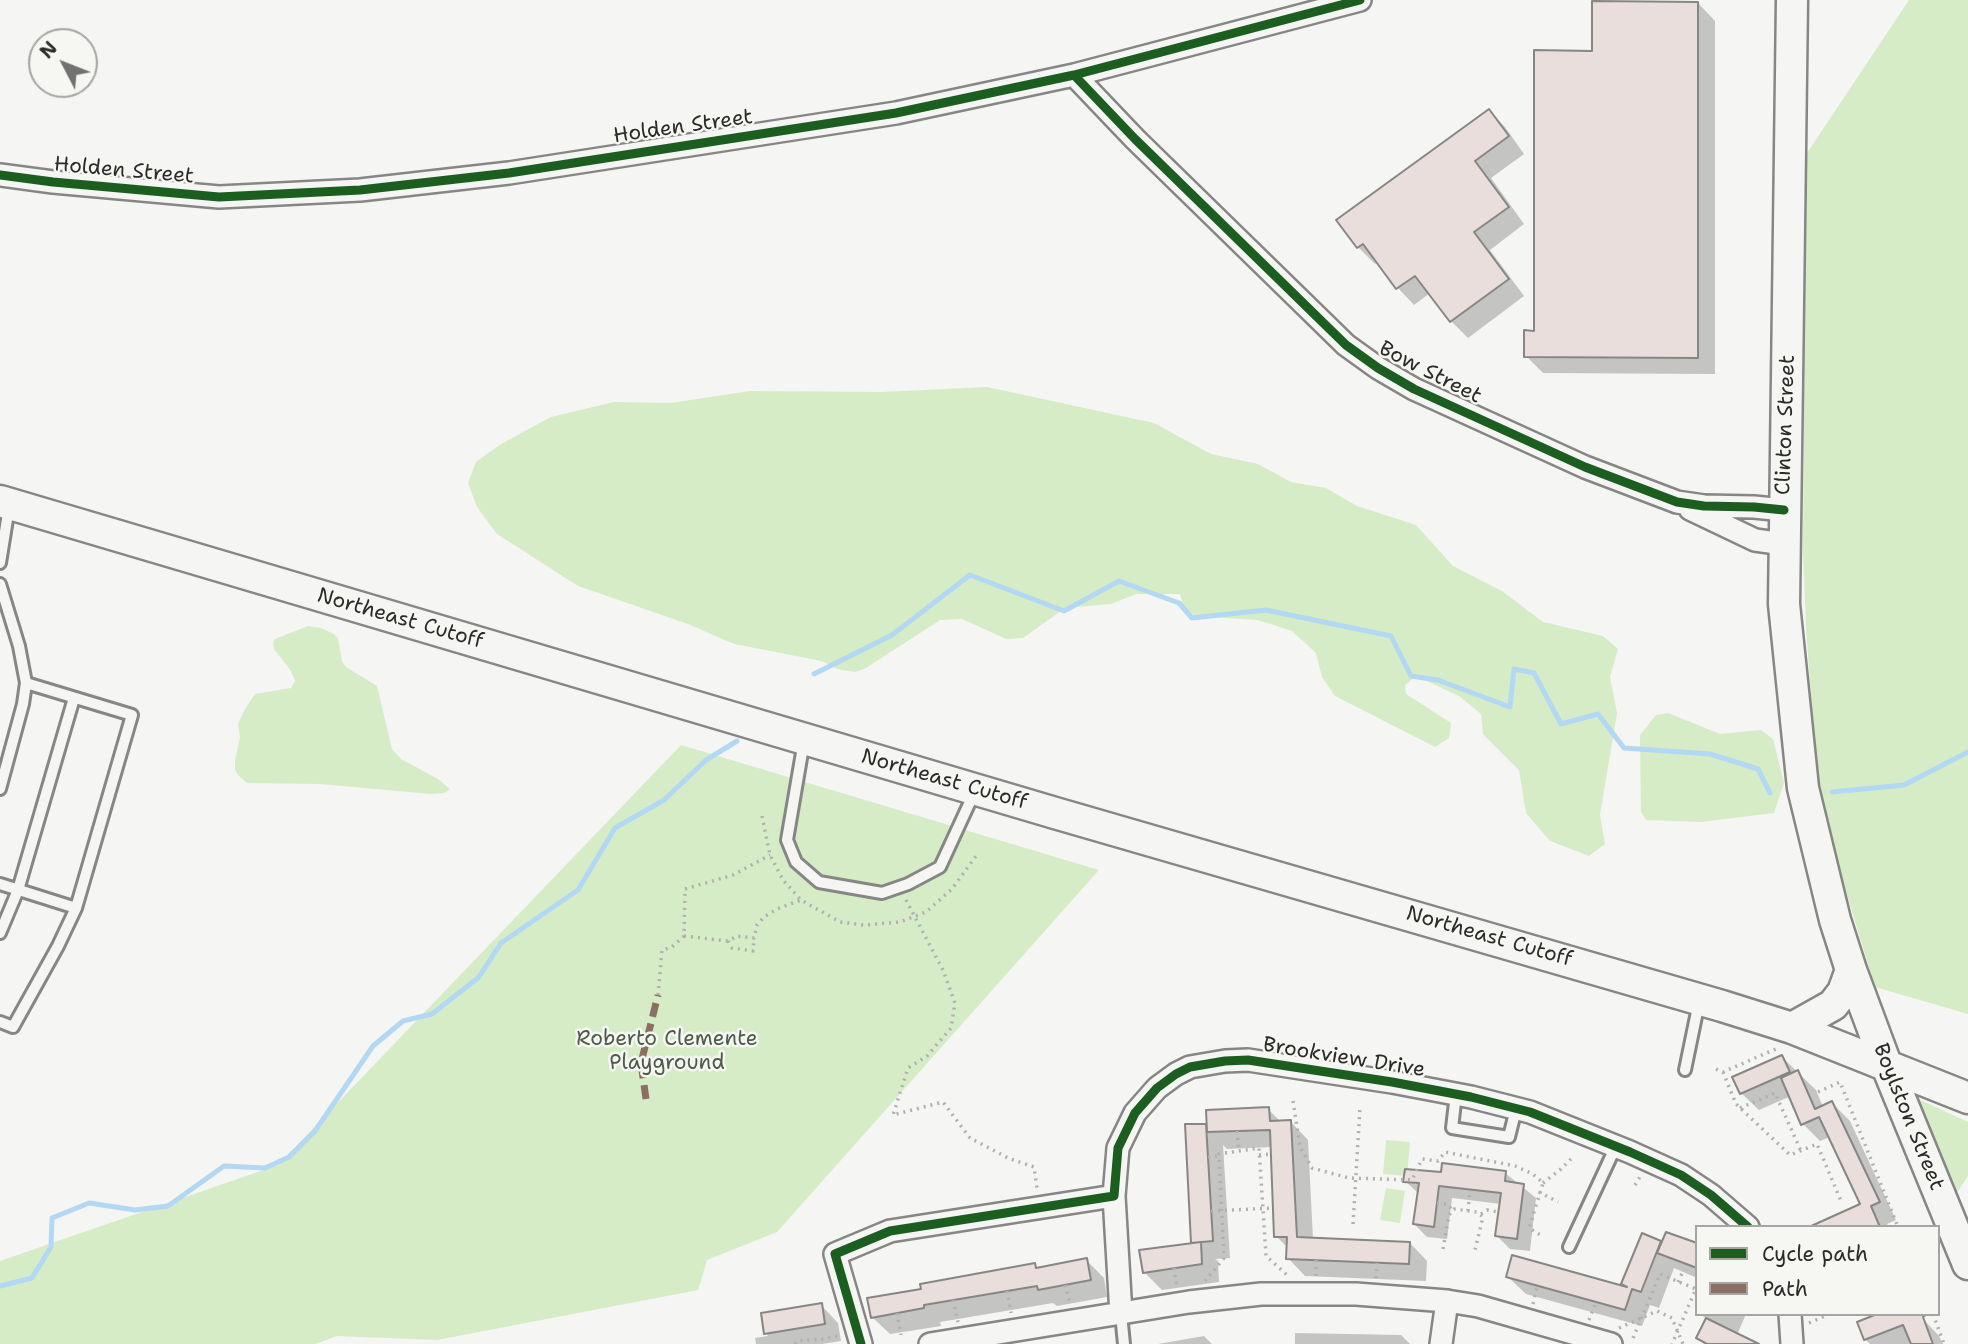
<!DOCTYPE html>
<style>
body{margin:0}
#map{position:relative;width:1968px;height:1344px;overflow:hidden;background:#f5f5f3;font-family:"Shantell Sans",sans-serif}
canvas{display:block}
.legend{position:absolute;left:1695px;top:1225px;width:245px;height:91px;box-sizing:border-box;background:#f6f6f2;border:2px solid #a5a5a2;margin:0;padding:9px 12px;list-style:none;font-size:21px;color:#2b2b2b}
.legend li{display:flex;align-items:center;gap:14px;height:35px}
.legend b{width:35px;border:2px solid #a5a5a2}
.north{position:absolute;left:28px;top:28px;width:70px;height:70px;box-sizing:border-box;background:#f6f6f2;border:2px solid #a5a5a2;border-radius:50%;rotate:312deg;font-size:19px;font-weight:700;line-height:28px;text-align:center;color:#2b2b2b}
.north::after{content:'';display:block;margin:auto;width:24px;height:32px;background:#727271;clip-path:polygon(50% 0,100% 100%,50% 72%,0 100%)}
</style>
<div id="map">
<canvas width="1968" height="1344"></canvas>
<ul class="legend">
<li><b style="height:9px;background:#1b5e20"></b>Cycle path</li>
<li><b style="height:9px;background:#8d6e63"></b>Path</li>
</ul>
<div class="north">N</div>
</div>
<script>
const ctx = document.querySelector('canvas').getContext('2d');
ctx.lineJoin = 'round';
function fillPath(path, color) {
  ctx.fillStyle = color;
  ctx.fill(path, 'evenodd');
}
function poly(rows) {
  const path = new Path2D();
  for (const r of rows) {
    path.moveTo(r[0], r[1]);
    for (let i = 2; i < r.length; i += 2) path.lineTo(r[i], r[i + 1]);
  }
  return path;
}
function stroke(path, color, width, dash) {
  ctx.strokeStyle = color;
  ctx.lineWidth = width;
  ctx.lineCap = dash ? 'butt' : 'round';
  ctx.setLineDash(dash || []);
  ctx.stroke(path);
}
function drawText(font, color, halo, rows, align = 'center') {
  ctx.font = font + ' "Shantell Sans",sans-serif';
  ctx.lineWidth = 5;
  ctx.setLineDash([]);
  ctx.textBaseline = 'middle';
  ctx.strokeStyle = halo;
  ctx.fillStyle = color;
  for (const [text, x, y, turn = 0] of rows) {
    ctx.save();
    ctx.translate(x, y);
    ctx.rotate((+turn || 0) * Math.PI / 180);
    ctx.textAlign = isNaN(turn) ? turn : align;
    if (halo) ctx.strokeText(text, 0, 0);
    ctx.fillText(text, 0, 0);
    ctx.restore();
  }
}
fillPath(poly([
 [1909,0,1968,0,1968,1014,1875,987,1824,819,1813,724,1806,627,1803,549,1804,428,1801,162],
 [987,387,1154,423,1211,454,1258,464,1291,482,1326,488,1357,506,1416,525,1453,566,1502,591,1543,622,1603,636,1618,649,1610,677,1617,713,1600,815,1605,844,1589,856,1550,841,1526,813,1519,770,1483,734,1481,714,1459,696,1416,676,1405,685,1406,694,1451,723,1449,738,1435,747,1335,696,1322,677,1316,653,1292,631,1258,620,1195,616,1184,608,1180,594,1136,594,1111,604,1065,608,1023,638,1006,639,962,619,940,620,866,668,855,672,837,669,822,661,734,644,688,624,578,586,497,534,477,507,468,483,476,462,501,444,551,417,614,402,671,403,750,391,882,392],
 [308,626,321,628,334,634,338,639,342,661,346,667,377,686,392,749,401,759,438,779,450,789,444,793,431,794,320,784,247,783,239,776,235,770,235,761,240,737,238,724,245,709,255,694,291,688,295,681,291,671,274,649,273,642,275,639],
 [1668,713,1720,734,1761,730,1773,739,1784,783,1774,813,1701,822,1646,820,1641,812,1640,735,1656,715],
 [681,745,1099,870,777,1232,707,1260,698,1290,437,1340,337,1336,315,1344,0,1344,0,1261,278,1165],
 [1918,1099,1968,1122,1968,1176,1956,1194],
 [1386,1140,1410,1142,1407,1176,1383,1174],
 [1386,1188,1405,1191,1400,1223,1380,1220]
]), '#d5ecc7');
fillPath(poly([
 [1698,3,1715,21,1715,374,1543,373,1526,356,1536,332,1593,53],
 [1489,111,1505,127,1524,154,1491,178,1524,224,1490,250,1524,296,1468,338,1451,321,1430,293,1414,305,1398,288,1378,261,1375,264,1358,247],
 [1782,1057,1816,1090,1823,1107,1832,1103,1850,1121,1896,1220,1887,1224,1889,1227,1819,1227,1862,1205,1830,1137,1820,1141,1803,1124,1791,1096,1759,1110,1741,1093],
 [1268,1109,1281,1122,1291,1122,1308,1140,1313,1239,1410,1243,1427,1261,1426,1281,1305,1276,1288,1258,1288,1248,1276,1236,1272,1147,1227,1149,1223,1145,1230,1258,1215,1259,1218,1261,1219,1282,1162,1290,1144,1272,1195,1244,1193,1242,1205,1125,1209,1129],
 [1505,1173,1536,1198,1530,1251,1510,1249,1497,1236,1501,1204,1452,1198,1447,1239,1427,1237,1414,1224,1419,1194,1405,1181,1443,1174],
 [1660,1242,1662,1245,1697,1245,1697,1278,1674,1268,1659,1308,1650,1305,1642,1326,1526,1294,1508,1277,1628,1289,1623,1284],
 [1086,1260,1104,1278,1107,1297,1057,1306,1053,1303,940,1322,941,1326,890,1334,872,1317,923,1290,1034,1265,1039,1269],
 [821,1305,838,1323,841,1341,822,1344,756,1344,755,1338,768,1336,766,1333],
 [1701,1314,1746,1314,1737,1335,1755,1344,1704,1344,1698,1338,1707,1320],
 [1922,1318,1939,1336,1943,1344,1870,1344,1865,1339,1859,1323],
 [1295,1333,1401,1335,1410,1344,1295,1344],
 [1204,1336,1212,1344,1158,1344]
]), '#0003');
stroke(poly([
 [814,674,892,635,970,575,1064,611,1119,581,1179,603,1192,618,1266,610,1391,636,1411,676,1438,680,1510,707,1514,669,1534,673,1561,724,1598,714,1624,748,1710,754,1758,769,1770,793],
 [1832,792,1904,785,1968,752],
 [0,1286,32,1278,51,1247,52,1218,89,1203,135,1210,168,1206,224,1166,265,1168,289,1157,315,1131,373,1046,403,1021,432,1014,479,977,501,943,578,890,615,828,664,800,706,760,737,741]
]), '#b2d8f4', 5);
const building = poly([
 [1592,1,1698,2,1698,358,1524,357,1524,330,1534,331,1534,50,1592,51,1592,1],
 [1489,109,1509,136,1475,161,1509,207,1474,232,1509,279,1450,322,1415,276,1396,289,1363,244,1357,248,1336,220,1489,109],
 [1782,1055,1790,1072,1740,1094,1732,1077,1782,1055],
 [1798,1070,1815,1109,1832,1101,1880,1202,1871,1206,1880,1227,1809,1227,1860,1204,1819,1117,1801,1125,1781,1078,1798,1070],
 [1269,1107,1270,1121,1291,1120,1297,1237,1410,1242,1409,1264,1286,1259,1287,1237,1274,1237,1270,1130,1207,1132,1206,1110,1269,1107],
 [1185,1124,1206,1124,1213,1241,1191,1243,1185,1124],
 [1442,1163,1506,1171,1505,1181,1524,1184,1517,1239,1495,1236,1501,1193,1439,1186,1434,1227,1413,1224,1419,1183,1403,1182,1405,1169,1441,1172,1442,1163],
 [1666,1232,1697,1243,1697,1268,1657,1253,1666,1232],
 [1642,1233,1661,1241,1641,1292,1632,1289,1625,1310,1506,1277,1512,1255,1627,1287,1621,1284,1642,1233],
 [1201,1242,1202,1264,1143,1273,1139,1250,1201,1242],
 [1087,1258,1091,1280,1038,1290,1037,1286,924,1305,924,1308,871,1318,867,1298,921,1289,920,1284,1035,1263,1036,1268,1087,1258],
 [822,1303,825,1324,764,1334,761,1313,822,1303],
 [1877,1314,1927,1314,1923,1317,1933,1344,1911,1344,1903,1325,1864,1340,1857,1322,1877,1314],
 [1706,1318,1759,1344,1707,1344,1696,1338,1706,1318]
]);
fillPath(building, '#e9dedc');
stroke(building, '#868685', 2);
const lane = poly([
 [0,563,9,507],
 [0,584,19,646,26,683,23,704,0,789],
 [804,741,787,840,796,862,819,882,882,893,908,884,940,867,975,791],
 [0,884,76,908],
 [0,933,18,890,74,698],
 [0,1022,13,1027,58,946,76,908,132,715,26,683],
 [1685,1070,1699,1002],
 [1456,1094,1452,1128,1509,1137,1516,1109],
 [1569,1247,1616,1146],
 [1121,1314,1124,1344]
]);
const street = poly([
 [1074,75,1135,139,1346,345,1378,368,1414,389,1585,467,1677,502,1704,506,1754,507,1784,510],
 [0,175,53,182,219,197,360,190,509,173,896,113,1074,75,1360,0],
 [1690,509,1755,540,1784,544],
 [1114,1196,1121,1314],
 [1790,1314,1792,1344],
 [861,1344,835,1254,890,1231,1114,1196,1118,1148,1135,1113,1157,1088,1176,1074,1190,1067,1225,1061,1248,1060,1392,1082,1471,1097,1530,1112,1630,1152,1681,1175,1711,1195,1748,1227],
 [930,1344,1189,1302,1261,1294,1356,1294,1447,1301,1478,1306,1611,1344],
 [1441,1344,1447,1301]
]);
const secondary = poly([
 [1792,0,1784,604,1803,788,1835,920,1851,970,1886,1064,1968,1264],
 [0,501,1055,813,1722,1006,1792,1028,1968,1098],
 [1792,1028,1833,1005,1843,992,1851,970]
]);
stroke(lane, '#868685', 16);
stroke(street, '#868685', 26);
stroke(secondary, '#868685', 35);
stroke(poly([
 [762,816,770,855,783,880,801,900,840,922,864,925,900,922,926,912,952,889,976,856],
 [906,900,943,970,955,1003,951,1028,927,1056,908,1068,893,1115,943,1102,970,1138,1008,1158,1034,1167,1037,1188],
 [684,936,728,941,737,936,754,938,757,925,764,917,777,909,801,900],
 [728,941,732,948,753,951,754,938],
 [658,995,662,950,672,947,684,936,685,889,733,875,770,855],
 [1716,1069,1723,1072,1778,1048],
 [1723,1072,1736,1104,1790,1155,1817,1144,1841,1201],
 [1818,1092,1840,1082,1898,1227],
 [1293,1101,1300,1147,1312,1168,1349,1178,1412,1180,1422,1159,1438,1161,1445,1152,1515,1166,1533,1174,1543,1183,1529,1228,1542,1236],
 [1740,1108,1775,1093,1801,1151],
 [1237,1131,1239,1151],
 [1259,1155,1271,1154],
 [1208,1157,1219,1156],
 [1543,1183,1561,1169,1572,1158],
 [1635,1185,1641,1175],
 [1539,1192,1558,1202],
 [1437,1203,1447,1204,1453,1211],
 [1211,1211,1273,1208],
 [1468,1211,1470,1190],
 [1481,1214,1487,1210,1498,1212],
 [1353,1224,1360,1108],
 [1443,1249,1449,1215,1454,1209,1477,1212,1483,1217,1474,1254],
 [1174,1268,1177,1287],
 [1316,1276,1316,1260],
 [1376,1278,1377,1263],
 [1205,1281,1224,1258,1219,1154,1259,1148,1266,1256,1287,1275],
 [1678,1282,1684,1269],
 [1065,1285,1070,1303],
 [1007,1291,1011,1313],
 [953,1300,958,1322],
 [1533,1304,1537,1286],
 [897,1313,901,1335],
 [1933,1314,1944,1344],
 [1589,1320,1596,1302],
 [1809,1323,1830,1314],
 [1619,1328,1657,1311,1672,1318,1683,1344],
 [1633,1338,1660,1274,1696,1289,1672,1344],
 [795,1344,797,1341,824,1339,841,1335]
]), '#b0b0af', 3.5, [2, 5]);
stroke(lane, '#f5f5f3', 10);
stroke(street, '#f5f5f3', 21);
stroke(secondary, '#f5f5f3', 30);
stroke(poly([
 [646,1099,641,1063,658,995]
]), '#8d6e63', 7, [14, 7]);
stroke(poly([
 [1074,75,1135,139,1346,345,1378,368,1414,389,1585,467,1677,502,1704,506,1754,507,1784,510],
 [0,175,53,182,219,197,360,190,509,173,896,113,1074,75,1360,0],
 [861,1344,835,1254,890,1231,1114,1196,1118,1148,1135,1113,1157,1088,1176,1074,1190,1067,1225,1061,1248,1060,1392,1082,1471,1097,1530,1112,1630,1152,1681,1175,1711,1195,1748,1227]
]), '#1b5e20', 9);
drawText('21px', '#2b2b2b', '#f6f6f2', [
 ["Holden Street",683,127,-8],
 ["Holden Street",124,171,5],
 ["Bow Street",1430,373,27],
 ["Clinton Street",1786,425,-88],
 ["Northeast Cutoff",400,619,16],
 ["Northeast Cutoff",944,780,16],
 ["Northeast Cutoff",1489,937,16],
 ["Brookview Drive",1344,1058,9],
 ["Boylston Street",1908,1117,68]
]);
drawText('21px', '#4f5a49', '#f6f6f2', [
 ["Roberto Clemente",667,1040],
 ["Playground",667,1064]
]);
</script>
